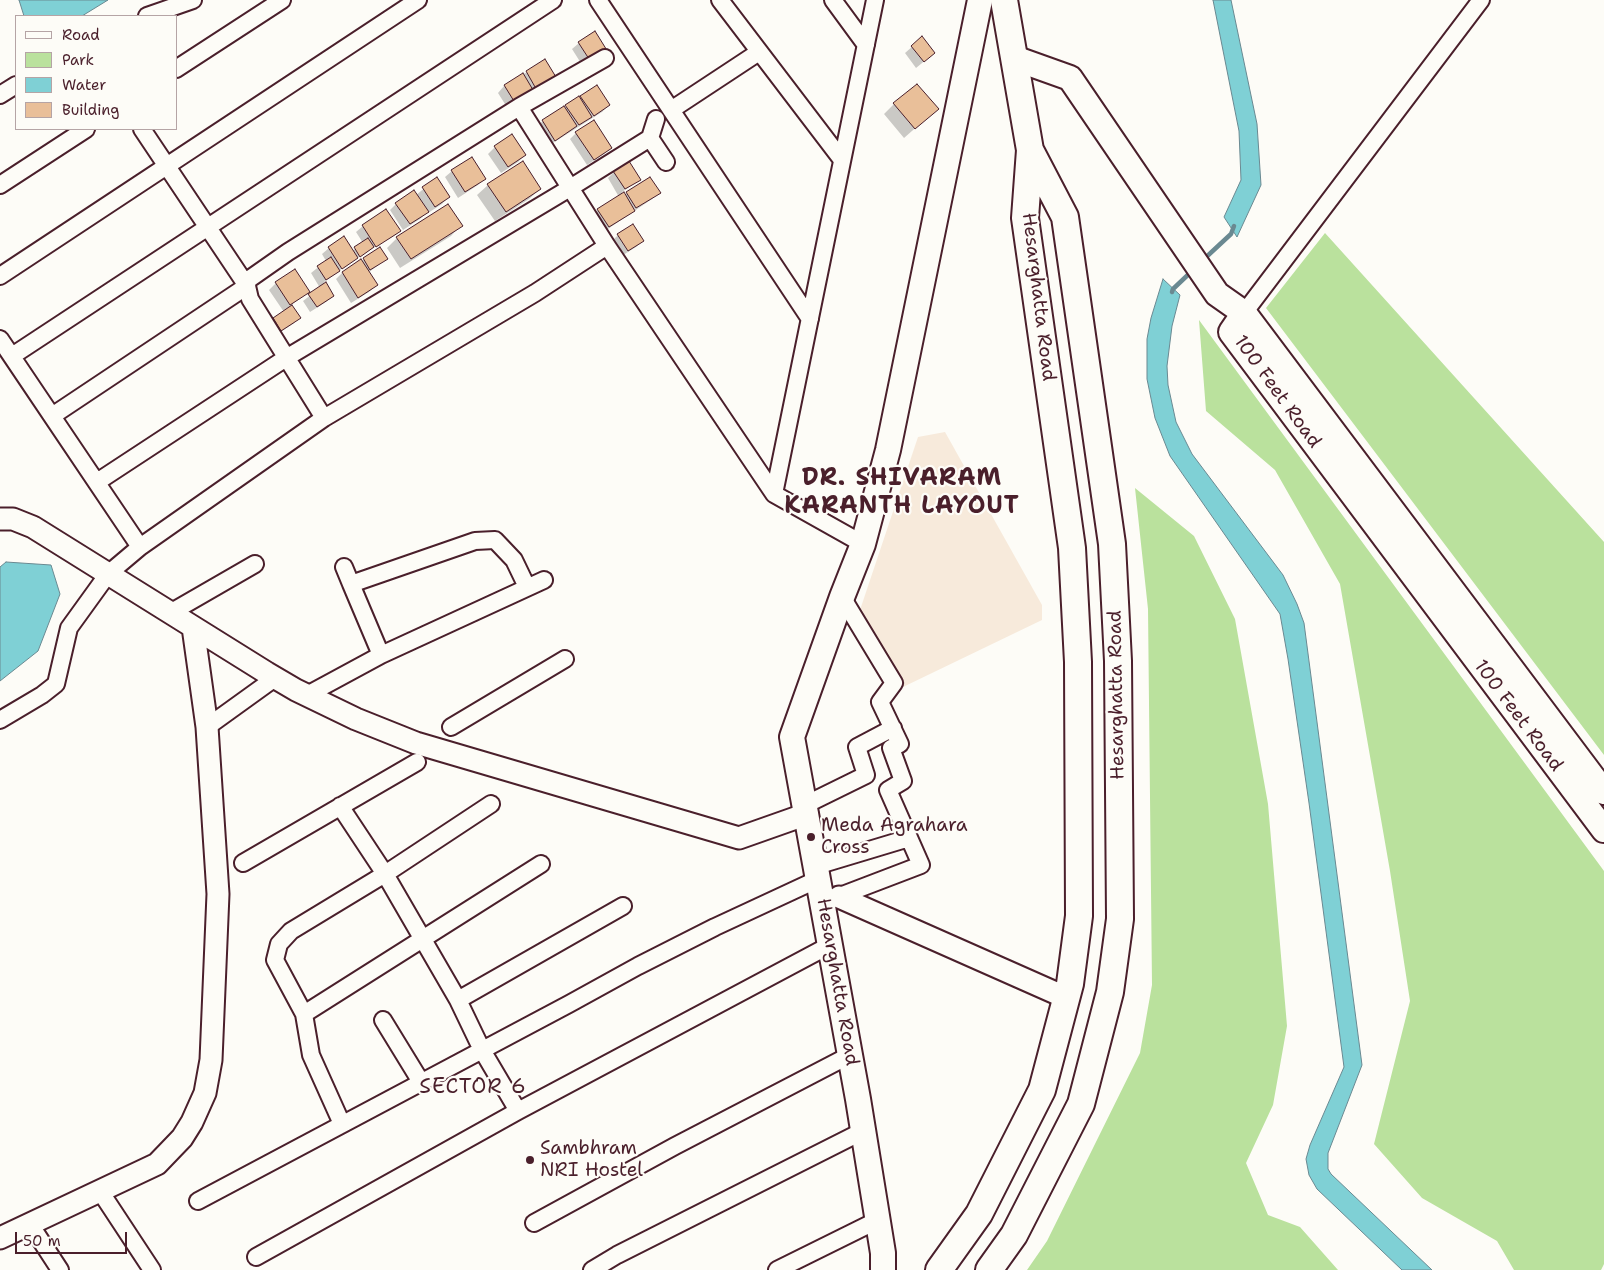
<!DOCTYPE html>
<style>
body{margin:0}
#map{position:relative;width:1604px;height:1270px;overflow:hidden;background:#fdfcf7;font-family:"Shantell Sans",sans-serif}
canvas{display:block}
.legend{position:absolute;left:15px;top:15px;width:162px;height:115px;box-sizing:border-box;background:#fdfcf7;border:1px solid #b5a4a5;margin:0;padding:6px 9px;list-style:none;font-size:15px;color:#4a1f2b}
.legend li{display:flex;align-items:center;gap:10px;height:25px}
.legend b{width:25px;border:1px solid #b5a4a5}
.scale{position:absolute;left:15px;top:1232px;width:112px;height:22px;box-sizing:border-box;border:2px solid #4a1f2b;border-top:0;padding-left:6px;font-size:15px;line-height:18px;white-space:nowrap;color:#4a1f2b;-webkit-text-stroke:4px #fdfcf7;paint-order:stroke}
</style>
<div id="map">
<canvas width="1604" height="1270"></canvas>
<ul class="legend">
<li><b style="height:6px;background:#fdfcf7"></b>Road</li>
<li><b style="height:14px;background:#bae19d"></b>Park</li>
<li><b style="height:14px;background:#7fd0d5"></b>Water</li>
<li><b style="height:14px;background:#e9bf99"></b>Building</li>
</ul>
<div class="scale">50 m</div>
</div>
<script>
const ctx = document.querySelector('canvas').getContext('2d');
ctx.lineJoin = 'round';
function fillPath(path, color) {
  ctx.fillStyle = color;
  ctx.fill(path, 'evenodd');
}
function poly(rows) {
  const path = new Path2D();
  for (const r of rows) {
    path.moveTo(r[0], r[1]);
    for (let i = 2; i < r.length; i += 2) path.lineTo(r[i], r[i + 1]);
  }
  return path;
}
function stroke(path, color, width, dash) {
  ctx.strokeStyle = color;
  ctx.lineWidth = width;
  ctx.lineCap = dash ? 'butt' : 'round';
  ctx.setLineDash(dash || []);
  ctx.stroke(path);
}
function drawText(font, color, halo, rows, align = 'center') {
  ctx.font = font + ' "Shantell Sans",sans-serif';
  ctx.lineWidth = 4.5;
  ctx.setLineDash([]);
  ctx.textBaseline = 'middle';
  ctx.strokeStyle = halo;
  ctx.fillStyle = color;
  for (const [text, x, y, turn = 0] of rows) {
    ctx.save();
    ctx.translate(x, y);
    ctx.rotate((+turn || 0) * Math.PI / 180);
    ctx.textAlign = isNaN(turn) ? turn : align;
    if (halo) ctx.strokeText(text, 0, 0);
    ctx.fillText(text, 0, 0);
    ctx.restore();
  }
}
fillPath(poly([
 [945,432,1042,605,1042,620,903,687,860,610,918,437]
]), '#f7eadb');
fillPath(poly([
 [1325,233,1604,542,1604,755,1266,308],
 [1199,320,1604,871,1604,1264,1601,1270,1514,1270,1497,1241,1422,1198,1374,1144,1410,1001,1390,871,1340,584,1275,470,1206,411],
 [1135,488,1194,536,1235,619,1268,804,1287,1026,1273,1105,1246,1163,1268,1215,1300,1227,1338,1270,1027,1270,1047,1241,1140,1053,1152,985,1148,609]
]), '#bae19d');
const water = poly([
 [19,0,108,0,82,16,24,16,19,0],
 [1213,0,1231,0,1257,124,1261,185,1237,237,1224,217,1241,180,1239,131,1213,0],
 [1163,279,1180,295,1172,326,1167,366,1168,385,1176,422,1192,454,1283,575,1297,604,1304,623,1362,1065,1328,1153,1328,1169,1331,1174,1432,1270,1402,1270,1317,1189,1309,1175,1306,1159,1310,1145,1344,1067,1309,803,1288,659,1280,614,1170,456,1155,418,1147,379,1147,339,1151,318,1163,279],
 [6,562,51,565,60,594,38,651,0,681,0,567,6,562]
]);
fillPath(water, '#7fd0d5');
stroke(water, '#6a8991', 1);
fillPath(poly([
 [922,38,927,59,916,68,905,53],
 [579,43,607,52,584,68,572,49],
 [545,61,557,82,510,112,498,93,504,86],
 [581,97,609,105,602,112,548,146,536,127,543,121],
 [894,104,937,109,904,138,884,114],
 [576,133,610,147,604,154,587,165,570,139],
 [495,147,525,155,518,162,501,173,488,154],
 [452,171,484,178,478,185,458,198,445,177],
 [614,172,639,180,622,192,624,196,627,193,659,193,652,199,602,233,592,217,598,210,619,197,608,178],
 [436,179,448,197,442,204,428,213,427,212,420,219,403,230,390,210,396,204,416,195],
 [488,185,540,189,529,199,495,221,477,195],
 [461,225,451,236,400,268,387,248,397,238],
 [363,226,399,231,392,237,355,259,324,282,333,296,326,302,310,312,303,301,320,288,311,273,326,261,322,254,329,248,352,251,363,243,356,232],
 [633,226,643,241,636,247,620,257,611,242,618,235],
 [380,249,386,259,368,273,376,285,369,292,351,303,336,279,342,273],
 [294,271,308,292,291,305,299,318,293,324,274,336,267,326,284,312,269,290,276,283]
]), '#0003');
stroke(poly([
 [1203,260,1231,234,1234,226],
 [1172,292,1173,289,1192,271]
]), '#6a8991', 4.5);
const building = poly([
 [595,31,608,52,591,62,578,42,595,31],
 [922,36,935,53,924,62,911,46,922,36],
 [545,59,559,82,539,94,526,71,545,59],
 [523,73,536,95,517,106,504,85,523,73],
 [917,84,939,109,915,129,893,103,917,84],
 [597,85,610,105,594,116,580,96,597,85],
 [579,96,592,117,579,125,565,105,579,96],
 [564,106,577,126,555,141,542,120,564,106],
 [594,120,612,148,594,160,575,132,594,120],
 [512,134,526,155,508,167,494,146,512,134],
 [472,157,486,179,465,192,451,170,472,157],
 [523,161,541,189,506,212,487,184,523,161],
 [629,161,641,180,625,189,613,171,629,161],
 [437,177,450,197,435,207,422,187,437,177],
 [650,177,661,193,636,208,626,192,650,177],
 [414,190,429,212,410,224,395,203,414,190],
 [624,192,635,211,609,227,597,209,624,192],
 [448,204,463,226,411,259,396,237,448,204],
 [386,209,401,231,376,247,362,225,386,209],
 [633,224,644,241,628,251,617,234,633,224],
 [344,236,358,258,342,269,328,247,344,236],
 [368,238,374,247,360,257,354,247,368,238],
 [380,247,388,259,370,270,363,258,380,247],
 [331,257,340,271,326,280,317,266,331,257],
 [361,259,378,285,358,298,342,272,361,259],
 [295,269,310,292,290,305,275,282,295,269],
 [326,282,334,296,317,307,308,294,326,282],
 [292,305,301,318,281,331,273,318,292,305]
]);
fillPath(building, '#e9bf99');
stroke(building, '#4a1f2b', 1);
const minor = poly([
 [598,0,810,319],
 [720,0,842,160],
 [833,0,866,45],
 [147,16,193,0],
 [176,69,282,0],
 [0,95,16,85],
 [519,107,607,246,774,494,863,544],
 [671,110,759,52],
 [650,138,666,162],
 [0,185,86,129],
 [0,276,418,0],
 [1244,313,1481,0],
 [0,339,140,547],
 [12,356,553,0],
 [52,416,247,286,142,129],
 [324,418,250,299,247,286,248,280,288,252,519,107,605,58],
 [97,482,286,358,570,188,650,138,656,119],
 [774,494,875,0],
 [344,567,351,584],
 [170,613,255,564],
 [381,655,544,580],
 [307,695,381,655,351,584,475,541,495,540,514,560,527,587],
 [0,720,42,695,56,684,69,628,108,574,140,547,324,418,535,293,607,246],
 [207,727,275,678],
 [451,727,565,659],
 [805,805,866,775,857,747,893,728],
 [340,806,385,874,458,1000,482,1050,518,1111],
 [243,863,417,762],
 [816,866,909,838],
 [832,899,921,865,888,790,903,781,891,748,900,744,880,702,894,683,842,597],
 [458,1000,623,906],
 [304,1014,275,960,279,944,291,931,385,874,491,804],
 [383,1020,421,1082],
 [342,1124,311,1055,304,1014,541,864],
 [100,1191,152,1270],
 [198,1201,569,1004,638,966,715,927,814,881,819,882],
 [534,1223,675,1146,850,1055],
 [30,1224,60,1270],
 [256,1257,518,1111,830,945],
 [592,1270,617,1255,863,1131],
 [777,1270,878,1220]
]);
const tertiary = poly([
 [0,519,13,519,33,527,267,673,296,690,356,719,416,743,739,838,807,814],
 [839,897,1067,998],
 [0,1238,157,1164,182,1138,192,1122,205,1093,211,1060,218,894,207,727,193,627]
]);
const secondary = poly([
 [1014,58,1070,78,1217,294,1244,313,1604,792],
 [1244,313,1231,332,1604,830],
 [883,1270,883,1253,858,1099,792,737,842,597,863,544,888,450,980,0]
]);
const primary = poly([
 [939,1270,979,1214,1042,1090,1070,984,1079,916,1078,662,1072,548,1025,218,1030,150,1004,0],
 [989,1270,1014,1235,1081,1104,1110,992,1120,919,1118,661,1112,544,1065,217,1030,150]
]);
stroke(minor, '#4a1f2b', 20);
stroke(tertiary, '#4a1f2b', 25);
stroke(secondary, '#4a1f2b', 28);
stroke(primary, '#4a1f2b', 30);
stroke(minor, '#fdfcf7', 16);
stroke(tertiary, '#fdfcf7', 21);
stroke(secondary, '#fdfcf7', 24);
stroke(primary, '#fdfcf7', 26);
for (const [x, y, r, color] of [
 [811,837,5,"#4a1f2b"],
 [530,1160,5,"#4a1f2b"]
]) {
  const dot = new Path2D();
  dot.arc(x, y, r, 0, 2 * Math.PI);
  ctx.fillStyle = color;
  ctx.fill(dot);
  stroke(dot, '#fdfcf7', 2);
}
drawText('19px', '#4a1f2b', '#fdfcf7', [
 ["Hesarghatta Road",1038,297,83],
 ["100 Feet Road",1277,392,54],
 ["Hesarghatta Road",1117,695,-91],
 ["100 Feet Road",1518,716,53],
 ["Hesarghatta Road",837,982,80]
]);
drawText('19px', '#4a1f2b', '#fdfcf7', [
 ["Meda Agrahara",821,826],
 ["Cross",821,848],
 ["Sambhram",540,1149],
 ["NRI Hostel",540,1171]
], 'left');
ctx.letterSpacing = '1px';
drawText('21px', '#4a1f2b', '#fdfcf7', [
 ["SECTOR 6",473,1088]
]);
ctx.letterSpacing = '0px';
ctx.letterSpacing = '1px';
drawText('bold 24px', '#4a1f2b', '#fdfcf7', [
 ["DR. SHIVARAM",902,479],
 ["KARANTH LAYOUT",902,507]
]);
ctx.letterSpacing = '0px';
</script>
